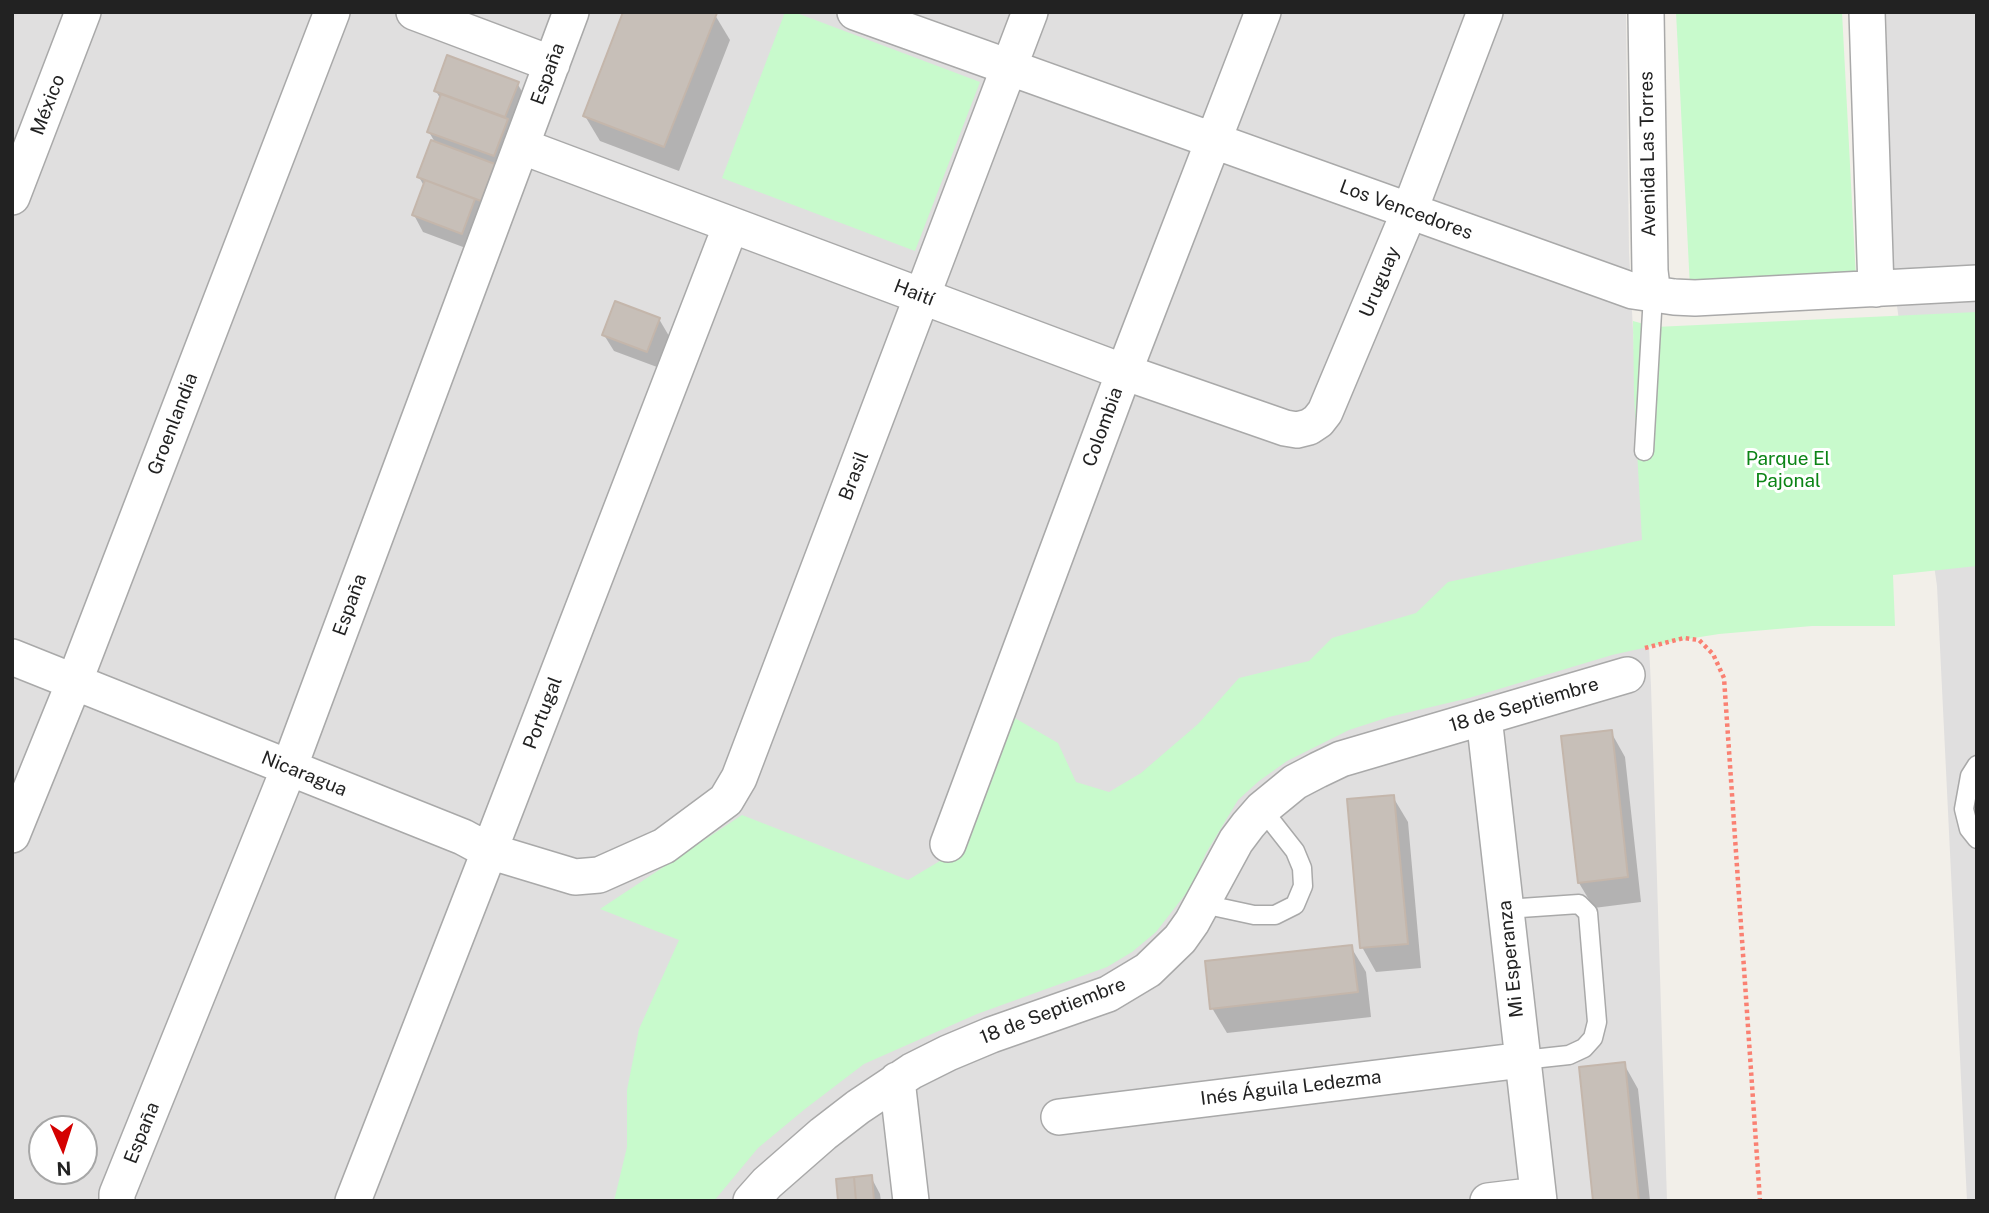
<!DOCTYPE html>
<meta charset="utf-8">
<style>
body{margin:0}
#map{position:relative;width:1989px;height:1213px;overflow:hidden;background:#f2efe9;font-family:"Public Sans",sans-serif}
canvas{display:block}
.frame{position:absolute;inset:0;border:14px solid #222;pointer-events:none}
.north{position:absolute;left:28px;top:1115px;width:70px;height:70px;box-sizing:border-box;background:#fff;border:2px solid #a7a7a7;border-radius:50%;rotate:177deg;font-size:19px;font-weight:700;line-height:28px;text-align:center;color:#222}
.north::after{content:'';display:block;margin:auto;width:24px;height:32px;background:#d40000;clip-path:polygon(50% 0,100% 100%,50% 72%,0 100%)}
</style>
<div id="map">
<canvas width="1989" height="1213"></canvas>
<div class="frame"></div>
<div class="north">N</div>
</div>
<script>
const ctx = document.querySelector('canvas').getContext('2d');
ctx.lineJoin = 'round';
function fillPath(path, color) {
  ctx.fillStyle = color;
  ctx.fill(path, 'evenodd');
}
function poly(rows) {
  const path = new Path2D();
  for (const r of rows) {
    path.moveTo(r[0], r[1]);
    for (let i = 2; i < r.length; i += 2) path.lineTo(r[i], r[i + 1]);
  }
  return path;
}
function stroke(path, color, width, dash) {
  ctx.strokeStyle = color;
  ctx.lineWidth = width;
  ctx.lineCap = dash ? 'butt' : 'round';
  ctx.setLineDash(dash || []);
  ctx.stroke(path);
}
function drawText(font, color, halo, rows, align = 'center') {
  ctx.font = font + ' "Public Sans",sans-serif';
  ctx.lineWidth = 6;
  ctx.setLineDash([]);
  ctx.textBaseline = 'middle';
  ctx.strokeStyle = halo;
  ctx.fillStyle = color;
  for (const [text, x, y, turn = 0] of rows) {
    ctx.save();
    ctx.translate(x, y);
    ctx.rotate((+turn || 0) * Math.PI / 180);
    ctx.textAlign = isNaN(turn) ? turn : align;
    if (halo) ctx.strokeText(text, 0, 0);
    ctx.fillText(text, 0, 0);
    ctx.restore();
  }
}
fillPath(poly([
 [12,12,1626,12,1629,252,1651,686,1667,1201,12,1201],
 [42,1129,84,1129,84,1171,42,1171],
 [1886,12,1977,12,1977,1201,1967,1201,1937,586,1891,264]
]), '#e0dfdf');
fillPath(poly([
 [785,12,794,12,980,82,915,251,722,178],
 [1676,12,1842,12,1856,279,1690,288],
 [1977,312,1977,566,1893,575,1895,626,1812,626,1719,634,1675,641,1612,655,1469,698,1389,717,1349,730,1287,761,1259,781,1238,800,1206,853,1191,887,1156,932,1132,952,1107,967,977,1014,864,1064,805,1109,758,1148,714,1201,614,1201,627,1147,627,1090,639,1029,679,940,600,909,742,815,908,880,960,849,1013,717,1058,743,1076,782,1109,792,1141,773,1198,724,1239,678,1309,661,1332,638,1416,613,1448,582,1642,540,1634,396,1633,321,1655,327]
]), '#c8facc');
fillPath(poly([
 [625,12,709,12,715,15,730,40,679,171,600,141,585,116],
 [517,83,527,100,471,250,423,232,414,215,424,186,419,177,436,144,429,132,441,100,436,91],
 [659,319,669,336,657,367,614,351,604,335],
 [1611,732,1625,757,1641,902,1594,908,1579,883],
 [1393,797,1408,822,1421,968,1376,972,1362,947],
 [1351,947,1366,972,1371,1017,1227,1033,1212,1008],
 [1624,1064,1638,1089,1650,1201,1595,1201],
 [871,1177,880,1194,881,1201,840,1201]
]), '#0003');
const building = poly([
 [623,12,717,13,664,147,583,116,623,12],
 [447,55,519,82,505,117,434,91,447,55],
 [441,94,508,119,494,156,427,132,441,94],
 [431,140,495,164,481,201,417,177,431,140],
 [425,180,475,199,462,234,412,215,425,180],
 [615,301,660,318,647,352,602,335,615,301],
 [1612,730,1628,877,1578,883,1561,736,1612,730],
 [1394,795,1408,944,1360,948,1347,799,1394,795],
 [1352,945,1358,992,1210,1009,1205,961,1352,945],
 [1625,1062,1639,1201,1593,1201,1579,1067,1625,1062],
 [872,1175,874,1201,856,1201,854,1177,872,1175],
 [854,1177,856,1201,838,1201,836,1179,854,1177]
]);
fillPath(building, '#c7bfb8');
stroke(building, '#c4b6ab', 2);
const service = poly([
 [1644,451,1653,295],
 [1977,765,1970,776,1964,809,1969,829,1977,839],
 [1203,904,1254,915,1275,915,1295,905,1303,886,1302,868,1295,851,1262,809],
 [1506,909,1579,904,1588,913,1597,1022,1593,1038,1584,1048,1569,1055,1523,1060]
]);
const minor = poly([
 [414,12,552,64],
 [855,12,1633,291,1674,297,1695,298,1977,283],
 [1646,12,1650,271,1653,295],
 [1867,12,1876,289],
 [521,146,1124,372,1285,428,1297,430,1309,427,1318,421,1325,412,1409,212,1485,12],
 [12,197,83,12],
 [12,657,463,837,489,851,575,877,599,875,664,846,726,800,739,778,1030,12],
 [1484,717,1539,1201],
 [12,835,75,680,332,12],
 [948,844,1124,372,1263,12],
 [897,1080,911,1201],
 [1059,1117,1523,1060],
 [117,1201,117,1194,289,768,571,12],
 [353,1201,482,870,731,225],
 [751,1201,767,1183,823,1134,858,1107,912,1071,948,1053,991,1035,1108,994,1148,970,1180,939,1192,922,1236,841,1248,825,1262,809,1295,782,1318,770,1341,759,1627,675],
 [1488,1201,1538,1195]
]);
stroke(service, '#a9a9a9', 21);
stroke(minor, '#a9a9a9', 38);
stroke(poly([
 [1645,648,1684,638,1699,640,1713,654,1724,678,1760,1201]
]), '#fa8072', 4.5, [3.5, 3.5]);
stroke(service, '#fff', 18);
stroke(minor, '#fff', 35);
drawText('19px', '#222', '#fff', [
 ["España",548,74,-70],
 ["México",48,105,-69],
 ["Avenida Las Torres",1648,154,-91],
 ["Los Vencedores",1406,210,20],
 ["Uruguay",1380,282,-67],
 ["Haití",914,293,21],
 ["Groenlandia",173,424,-69],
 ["Colombia",1103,427,-70],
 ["Brasil",854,476,-69],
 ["España",350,605,-70],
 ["18 de Septiembre",1524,705,-16],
 ["Portugal",543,713,-69],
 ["Nicaragua",304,774,22],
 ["Mi Esperanza",1511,959,-96],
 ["18 de Septiembre",1053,1011,-21],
 ["Inés Águila Ledezma",1291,1088,-7],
 ["España",142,1133,-68]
]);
drawText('19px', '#0c8416', '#fff', [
 ["Parque El",1788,459],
 ["Pajonal",1788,481]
]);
</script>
